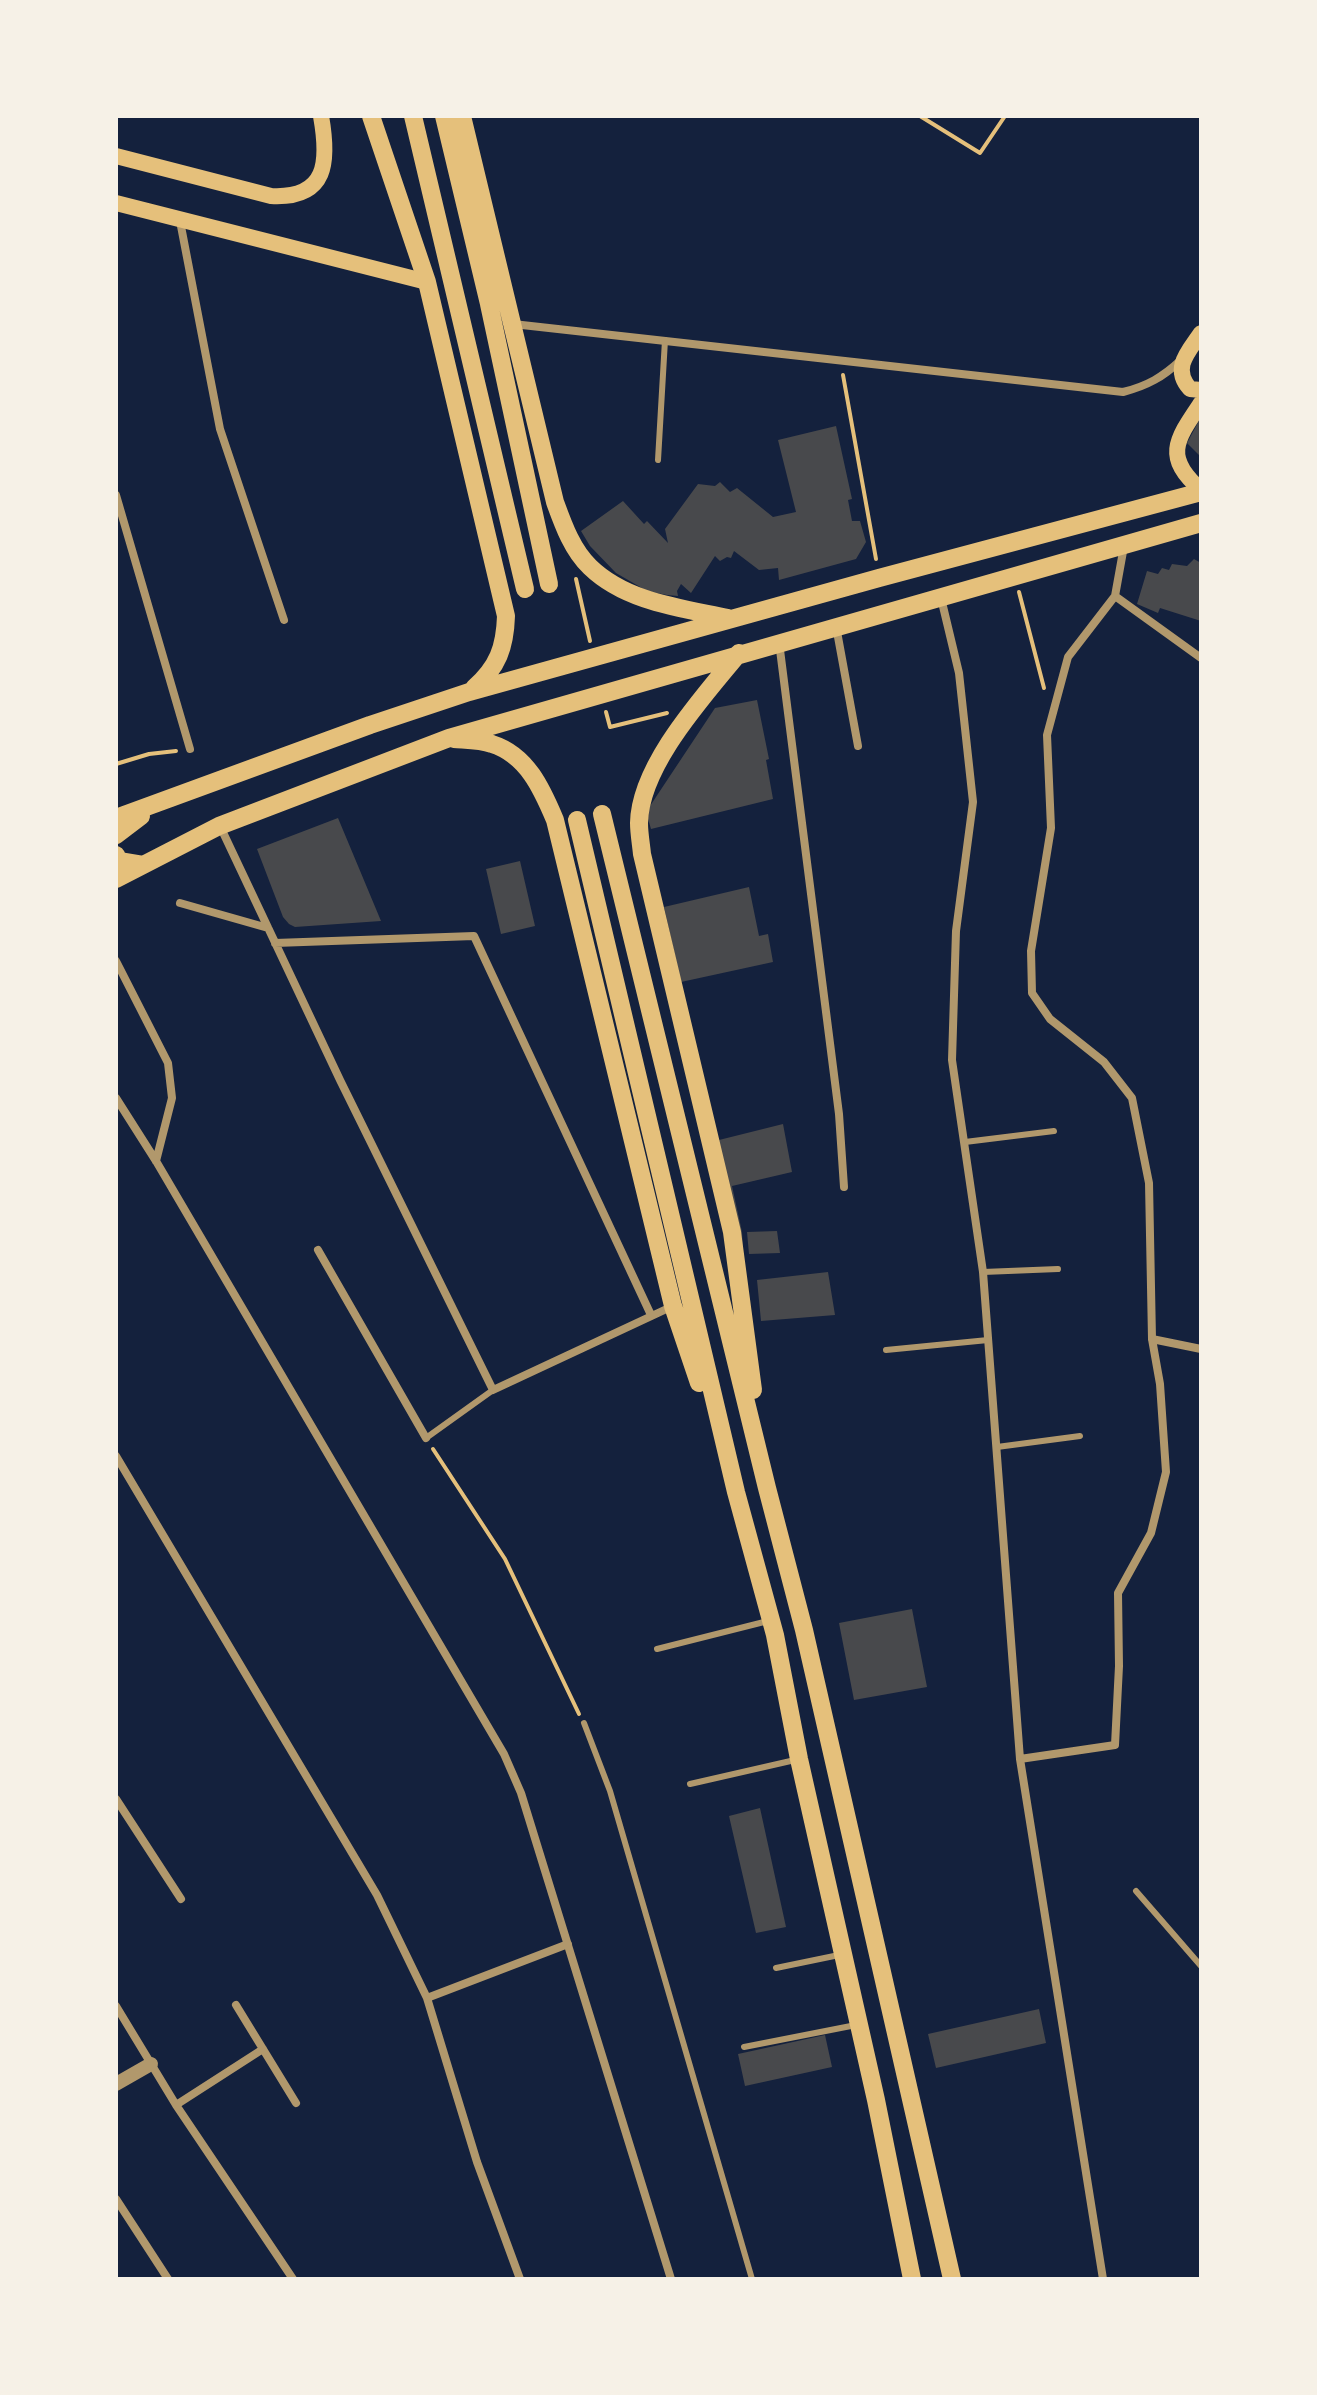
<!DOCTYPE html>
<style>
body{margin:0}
#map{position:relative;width:1317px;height:2395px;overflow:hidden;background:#14213d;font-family:"Golos Text",sans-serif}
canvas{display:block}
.frame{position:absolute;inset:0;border:118px solid #f6f1e7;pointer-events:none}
</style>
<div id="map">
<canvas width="1317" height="2395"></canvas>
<div class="frame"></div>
</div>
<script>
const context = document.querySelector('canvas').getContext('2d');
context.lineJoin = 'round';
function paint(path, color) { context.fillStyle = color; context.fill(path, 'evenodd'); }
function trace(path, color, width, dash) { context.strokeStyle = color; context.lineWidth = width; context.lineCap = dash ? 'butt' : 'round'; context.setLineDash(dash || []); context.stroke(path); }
paint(new Path2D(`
 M1201,417V457L1187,443Z
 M836,426L852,499L848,500L852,521H860L866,542L856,559L779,580L778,568L759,570L734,551L731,558L727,557L720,561L715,556L691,593L681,584L677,591L678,596L667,595L647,591L616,573L590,546L581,531L623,501L644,524L647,521L668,543L665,529L698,484L715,486L720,482L730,492L737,488L773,517L796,512L778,440Z
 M1194,559L1201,563V621L1160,608L1158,613L1137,604L1147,571L1158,574L1162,568L1169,570L1172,564L1187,566Z
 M757,700L769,759L766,760L773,799L651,829L646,812L715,708Z
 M338,818L381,921L295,927L289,924L283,917L257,849Z
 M520,861L535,926L501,934L486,869Z
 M749,887L759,936L768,934L773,962L681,982L664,907Z
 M783,1124L792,1172L732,1186L742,1232L743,1250L711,1142Z
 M777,1231L780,1253L749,1254L747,1232Z
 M828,1272L835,1315L761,1321L757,1280Z
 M912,1609L927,1687L854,1700L839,1623Z
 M760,1808L786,1927L756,1933L729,1816Z
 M1039,2009L1046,2043L936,2068L928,2034Z
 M825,2035L832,2067L745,2086L738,2054Z`), '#48494c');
trace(new Path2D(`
 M920,116L980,153L1005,116
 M843,375L876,559
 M576,579L590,641
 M1019,592L1044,688
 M606,712L610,727L667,713
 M116,764L149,754L176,751
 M433,1449L505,1559L579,1714`), '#e5c07b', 4);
trace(new Path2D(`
 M658,460L665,340
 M965,1142L1054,1131
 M983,1272L1058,1269
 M886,1350L988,1340
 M426,1438L493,1390
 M997,1447L1080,1436
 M657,1649L768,1621
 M584,1723L610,1791L752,2279
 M690,1784L795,1760
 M1136,1891L1201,1966
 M776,1968L839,1955
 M744,2047L856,2025`), '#b1986c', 6);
trace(new Path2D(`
 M180,221L220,429L284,620
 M513,324L1123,392C1147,386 1163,377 1181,360
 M116,495L190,749
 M1115,596L1201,658
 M941,598L959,673L973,802L956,931L952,1060L983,1272L1020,1759L1103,2279
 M836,626L858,746
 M779,642L839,1114L844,1187
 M220,826L340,1080L493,1390L673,1306
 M180,903L268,928
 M275,943L474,936L651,1315
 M116,961L168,1063L172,1098L156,1161
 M116,1098L156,1161L504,1754L521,1793L671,2279
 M318,1250L426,1438
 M1152,1339L1201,1349
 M116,1456L377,1895L427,1998L477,2162L520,2279
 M1020,1759L1115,1745L1119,1666L1118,1593L1151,1533L1166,1472L1160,1384L1152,1339L1149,1183L1132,1098L1104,1062L1050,1019L1032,993L1031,951L1051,828L1047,735L1068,657L1115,596L1124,546
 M116,1799L181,1899
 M427,1998L568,1944
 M236,2005L296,2103
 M116,2006L176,2105L293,2279
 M176,2105L263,2049
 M116,2199L168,2279`), '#b1986c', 8);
trace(new Path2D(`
 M116,2084L151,2064`), '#b1986c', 14);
trace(new Path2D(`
 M116,156L271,196C328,199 329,161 321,116
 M116,203L427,282
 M1201,333C1189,351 1171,368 1190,389L1201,390
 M1201,403C1176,440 1163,457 1201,490`), '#e5c07b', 16);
trace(new Path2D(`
 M371,116L427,282L506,616C505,647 498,667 474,688
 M413,116L525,589
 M444,116L489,304L549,584
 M462,116L555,502C563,524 572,550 590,567C626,602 681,608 728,618
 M739,653C704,696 640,765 639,823C639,833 641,844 642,854L732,1232L753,1390
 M454,739C466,740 481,740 492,744C527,755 542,789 555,820L673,1306L699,1383
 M602,814L767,1488L804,1630L952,2279
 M116,818L370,725L469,692L879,578L1201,492
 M577,820L736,1492L775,1635L799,1759L876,2100L912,2279
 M116,835L141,816
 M116,855L119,861L143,865
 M116,879L219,826L449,738L1201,523`), '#e5c07b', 18);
</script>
